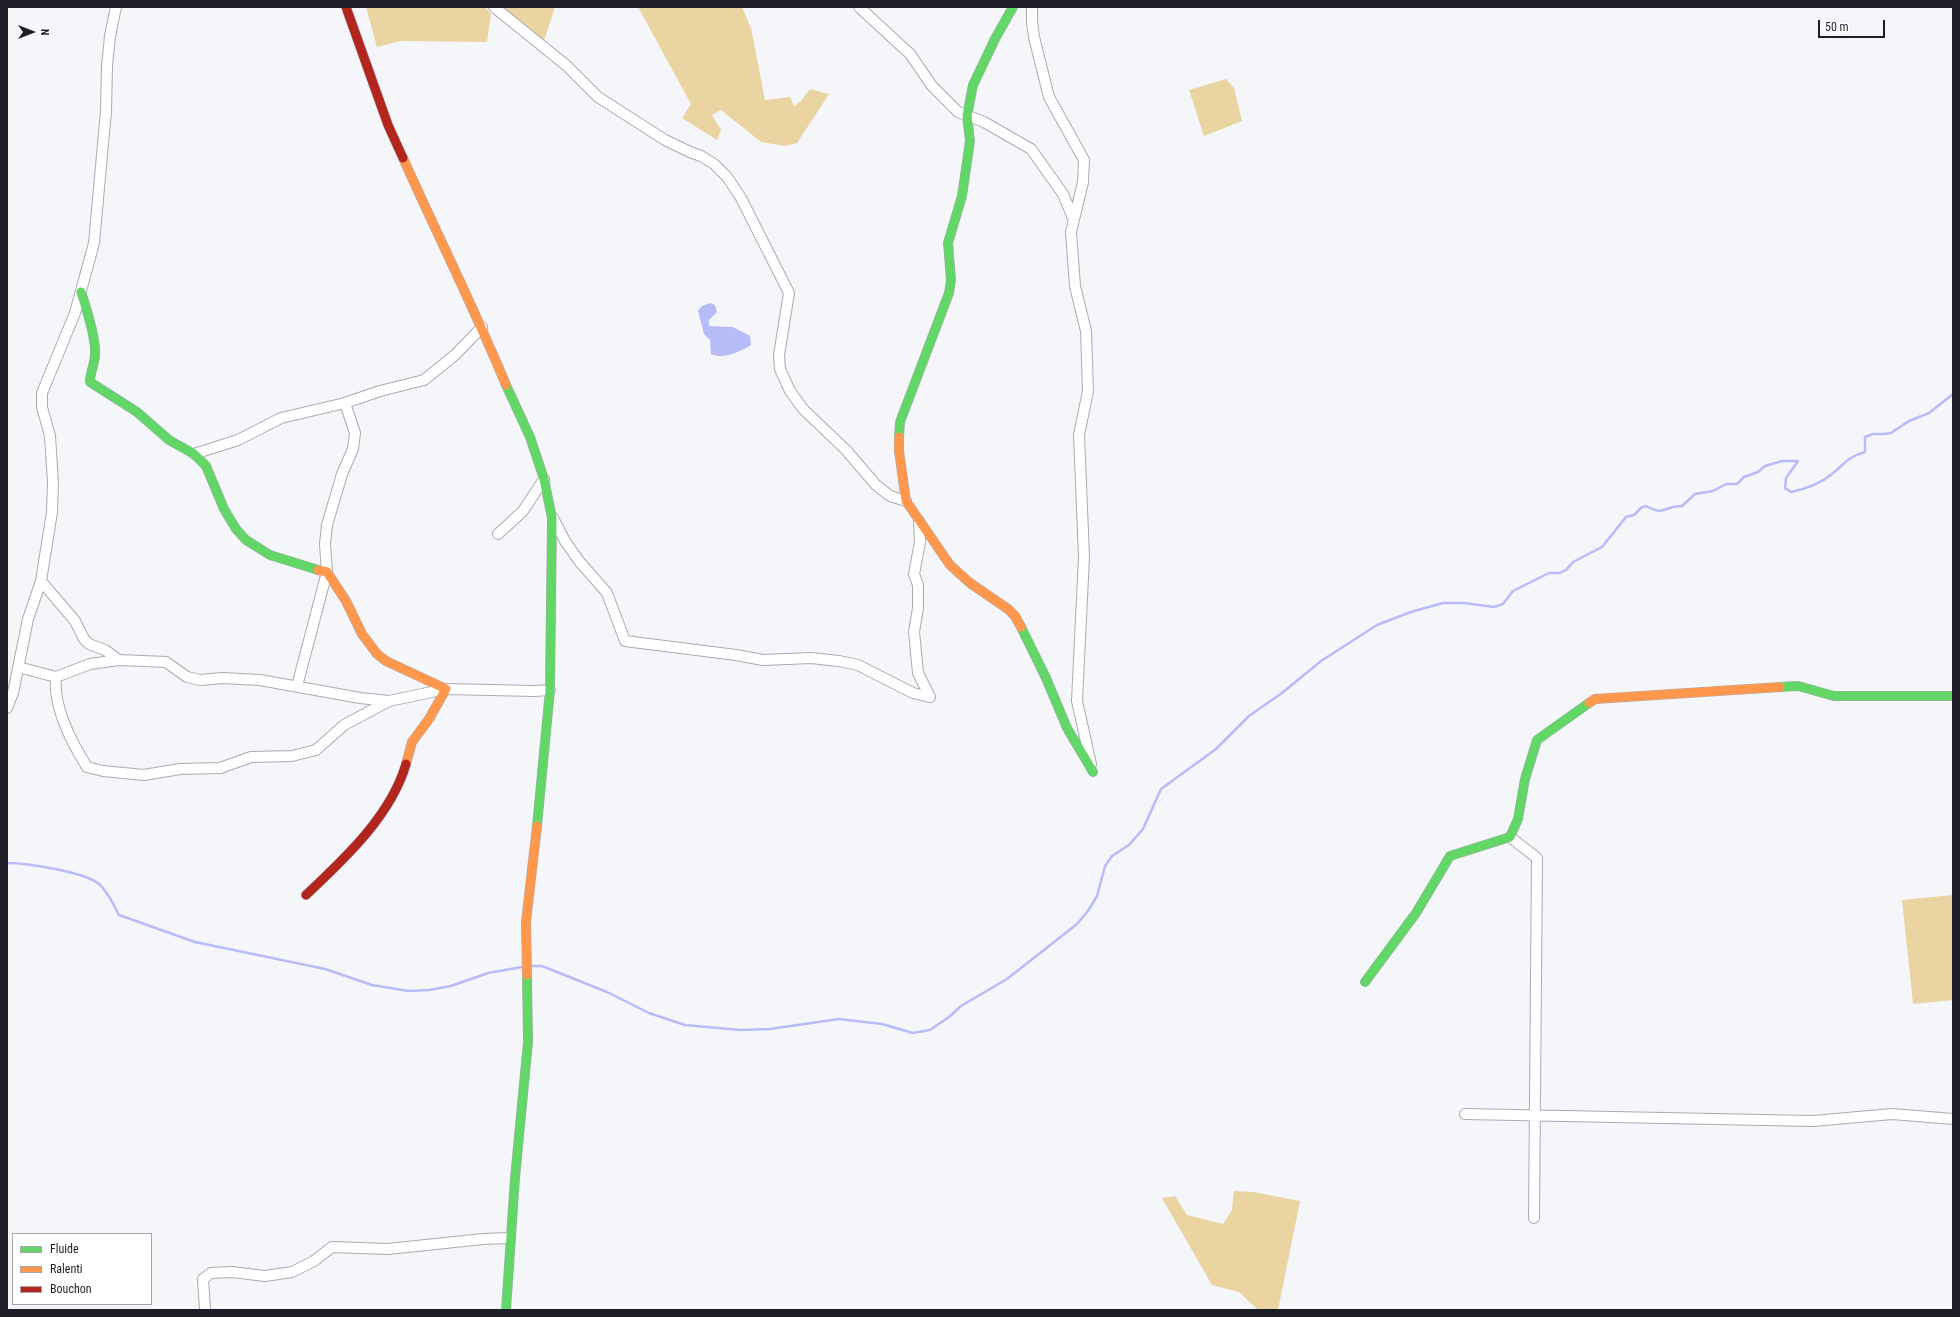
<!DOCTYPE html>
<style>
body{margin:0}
#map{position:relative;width:1960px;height:1317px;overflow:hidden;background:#f5f6fa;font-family:"Roboto Condensed",sans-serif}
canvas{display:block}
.frame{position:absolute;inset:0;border:8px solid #1d1e28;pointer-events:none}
.legend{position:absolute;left:12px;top:1233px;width:140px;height:72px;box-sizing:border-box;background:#fff;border:1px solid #a5a5a9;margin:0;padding:5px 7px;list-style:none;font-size:12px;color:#1d1e28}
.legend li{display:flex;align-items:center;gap:8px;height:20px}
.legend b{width:20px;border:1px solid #a5a5a9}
.north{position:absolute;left:12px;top:12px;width:40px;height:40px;-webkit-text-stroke:3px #fff;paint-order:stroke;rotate:90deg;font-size:11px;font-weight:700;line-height:16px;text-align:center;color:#1d1e28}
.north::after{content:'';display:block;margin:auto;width:14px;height:18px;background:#1d1e28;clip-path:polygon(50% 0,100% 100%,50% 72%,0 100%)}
.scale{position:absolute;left:1818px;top:20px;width:67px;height:18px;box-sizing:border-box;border:2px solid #1d1e28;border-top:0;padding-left:5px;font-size:12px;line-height:14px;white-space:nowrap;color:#1d1e28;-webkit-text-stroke:3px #fff;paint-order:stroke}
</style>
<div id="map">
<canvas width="1960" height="1317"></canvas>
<div class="frame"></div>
<ul class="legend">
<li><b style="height:5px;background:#63d668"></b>Fluide</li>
<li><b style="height:5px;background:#ff974d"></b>Ralenti</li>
<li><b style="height:5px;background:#b3261e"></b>Bouchon</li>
</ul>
<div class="north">N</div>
<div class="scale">50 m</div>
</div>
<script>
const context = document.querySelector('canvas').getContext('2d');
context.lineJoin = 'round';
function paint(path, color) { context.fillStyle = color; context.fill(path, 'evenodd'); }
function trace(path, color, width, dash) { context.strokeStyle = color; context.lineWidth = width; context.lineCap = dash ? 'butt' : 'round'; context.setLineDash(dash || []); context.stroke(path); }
paint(new Path2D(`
 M366,7H485L491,14L487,42L401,41L377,47Z
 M497,7H555L541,50Z
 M638,7H742L751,28L765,100L790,97L794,106L800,102L810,89L829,94L797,143L785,146L761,142L721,110L712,115L721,130L717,140L682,118L691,104Z
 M1226,79L1234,88L1242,121L1204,136L1189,90Z
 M1953,895V1000L1913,1004L1902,900Z
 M1234,1191L1253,1192L1300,1201L1278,1310H1258L1239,1292L1212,1285L1162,1198L1175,1196L1187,1215L1223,1224L1232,1210Z`), '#ead4a1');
paint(new Path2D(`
 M710,303L715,305L717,312L709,320V326L733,327L750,336L751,345C739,352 724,360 711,354L710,340L704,334L698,311L702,306Z`), '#b7bcf9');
trace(new Path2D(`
 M7,863C27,863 85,872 99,884C108,892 114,905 119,915L195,942L325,969L372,985L408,991L429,990L451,986L488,973L522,967
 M531,966H542L607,992L649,1013L685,1025L740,1030L770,1029L839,1019L882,1024L913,1033L930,1030L949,1017L961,1006L1007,979L1077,924L1088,911L1097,896L1105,866L1112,856L1129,845L1143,829L1161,789L1216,749L1249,716L1282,693L1321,661L1377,625L1411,612L1443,603H1464L1494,607L1503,604L1513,591L1549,573H1560L1566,570L1573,562L1602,547L1626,517L1634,515L1642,507L1646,506C1666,517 1664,505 1682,506L1695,494L1713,491L1726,484H1737L1744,477L1758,472L1765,466L1782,461H1798L1786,478L1785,488L1791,492C1805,489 1820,484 1832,474C1845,464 1847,457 1865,452V437L1873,434H1884L1891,433L1909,421L1929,413L1953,394`), '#b7bcf9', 2.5);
const street = new Path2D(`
 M494,7L567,66L598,97L665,140L690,152L701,156L714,164L727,177L741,198L789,293L779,355L780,369L790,391L803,409L846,450L876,485L890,496L906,501
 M859,7L910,54L932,86L958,112L984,122L1031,149L1063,194L1073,218
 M1032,7V22L1034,37L1049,97L1084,160L1083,182L1071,232L1075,286L1086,331L1088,391L1079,435L1084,557L1077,701L1091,764
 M194,454L238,440L281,418L345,403L380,391L424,380L455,355L482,327
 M553,518L565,541L579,561L607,593L625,641L736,655L763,660L811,658L839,661L858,665L913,693L930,697
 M919,521L920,542L914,574L918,585V608L914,632L918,673L930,697
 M498,534L523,511L544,479
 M41,581L75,621L84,639L89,644L105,650L119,660L166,662L187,677L201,680L222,678L260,680L360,698L389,701
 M18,667L56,677C53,706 72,743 87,767L103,771L144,775L180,769L220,768L251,757L292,756L316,750L344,725L389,701L446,689L534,691L550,690
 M56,677L90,664L119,660
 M297,686L327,572L325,544L327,525L342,474L353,449L355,433L345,403
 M7,708L13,693L28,619L41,581L52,512L53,483L50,436L42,407V393L75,313L94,243L106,111L107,66L110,36L116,7
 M1510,837L1537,858L1534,1218
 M1465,1114L1813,1121L1892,1114L1953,1119
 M205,1310L203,1279L211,1273L232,1272L265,1276L292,1272L314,1261L332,1247L388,1249L483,1239L510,1238`);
const fast = new Path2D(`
 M81,292C86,307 96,339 95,354C95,364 90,372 90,382L137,412L169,440L194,454L206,466L224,509L236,529L246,540L270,555L318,570
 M506,385L530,437L544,479L552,518L550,690L537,826
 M899,437L900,422L949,293L951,280L948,243L962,196L970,141L967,116L973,85L996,37L1013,7
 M1021,627L1046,678L1067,728L1093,772
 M1780,687L1798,686L1834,696H1953
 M1365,982L1416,913L1450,856L1510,837L1518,819L1525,779L1537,740L1589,703
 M506,1310L515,1178L528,1042L527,975`);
const slow = new Path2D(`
 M403,158C437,234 474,308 506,385
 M899,437V451L906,501L950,565L970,583L1008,609L1015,616L1021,627
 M318,570L327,572L346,601L362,634L377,654L386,661L446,689L429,719L412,742L406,764
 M1589,703L1595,699L1780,687
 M527,975L526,922L537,826`);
const jam = new Path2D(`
 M346,7L388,125L403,158
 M306,895C344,859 391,816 406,764`);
trace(street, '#abacb2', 12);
trace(fast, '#abacb2', 10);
trace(slow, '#abacb2', 10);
trace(jam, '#abacb2', 10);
trace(street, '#fefefe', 10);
trace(fast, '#63d668', 9);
trace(slow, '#ff974d', 9);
trace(jam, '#b3261e', 9);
</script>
